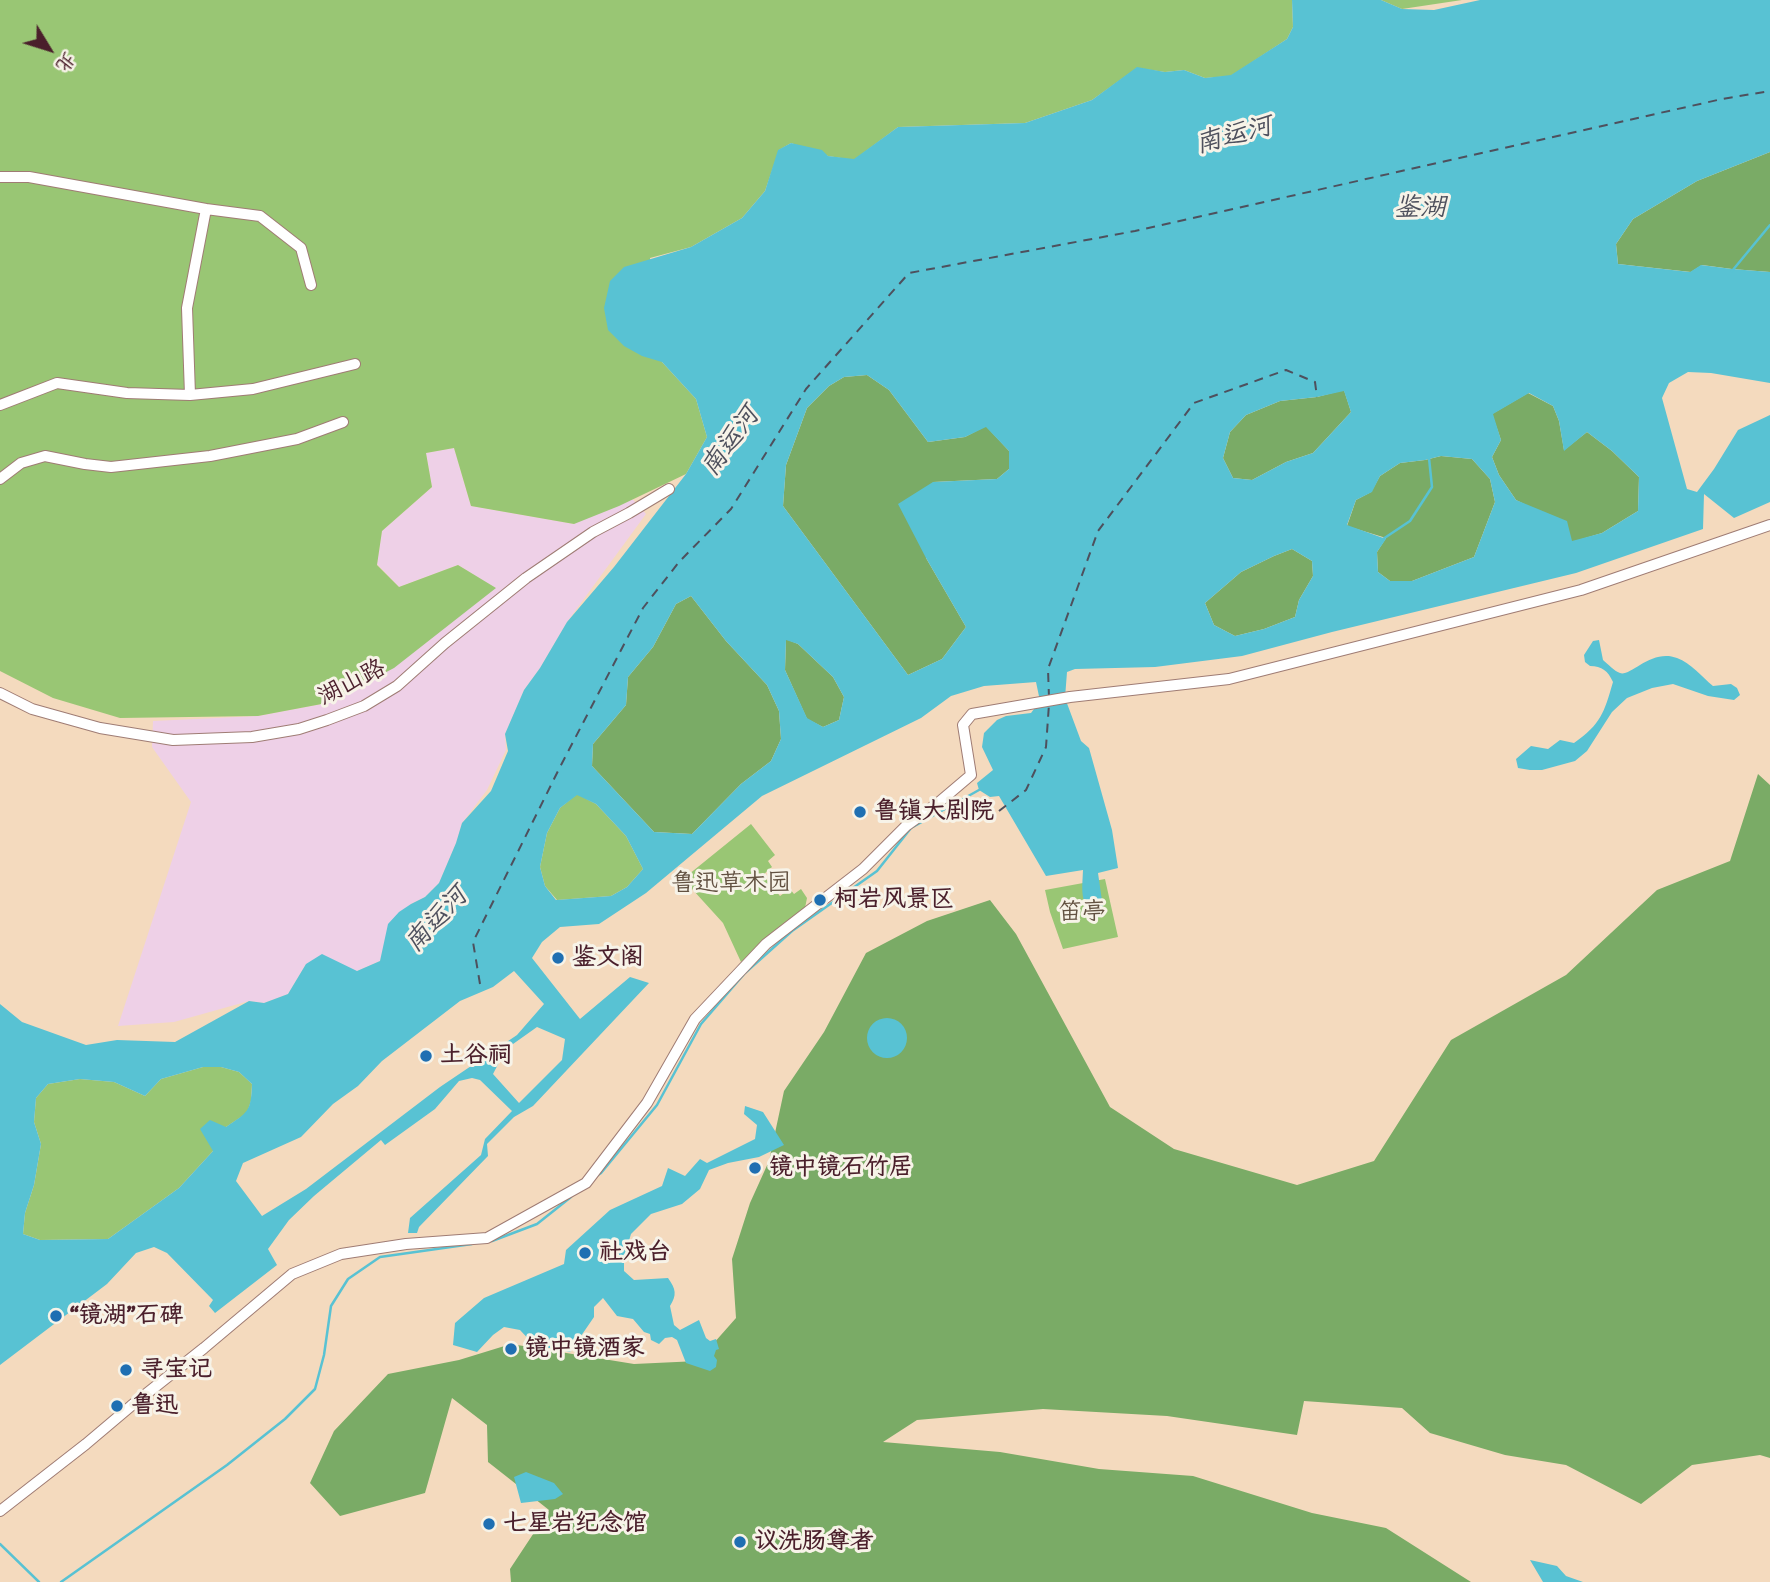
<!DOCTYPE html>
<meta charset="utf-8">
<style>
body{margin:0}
#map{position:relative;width:1770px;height:1582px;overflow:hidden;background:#f4dabe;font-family:Itim,"LXGW WenKai TC",sans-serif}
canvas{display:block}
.north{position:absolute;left:14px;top:14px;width:70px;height:70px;-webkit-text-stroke:5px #f7f3e8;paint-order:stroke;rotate:128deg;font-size:19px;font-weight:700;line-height:28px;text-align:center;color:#4a1f2b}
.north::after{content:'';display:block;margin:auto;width:24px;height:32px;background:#4a1f2b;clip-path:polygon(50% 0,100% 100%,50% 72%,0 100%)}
</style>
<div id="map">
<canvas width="1770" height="1582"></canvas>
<div class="north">北</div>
</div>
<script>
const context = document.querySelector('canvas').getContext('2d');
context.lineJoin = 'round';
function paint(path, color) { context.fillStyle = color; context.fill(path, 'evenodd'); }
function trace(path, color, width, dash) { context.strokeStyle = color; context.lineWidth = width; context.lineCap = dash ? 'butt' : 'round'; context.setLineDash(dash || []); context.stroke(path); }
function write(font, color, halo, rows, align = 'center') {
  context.font = font + ' Itim,"LXGW WenKai TC",sans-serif'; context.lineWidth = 6; context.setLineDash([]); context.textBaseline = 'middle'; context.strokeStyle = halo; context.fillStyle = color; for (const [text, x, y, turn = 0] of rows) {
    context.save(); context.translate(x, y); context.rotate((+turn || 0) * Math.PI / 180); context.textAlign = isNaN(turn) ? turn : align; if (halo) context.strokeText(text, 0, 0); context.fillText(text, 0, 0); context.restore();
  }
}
paint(new Path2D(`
 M454,448L471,506L574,524L627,493L646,514L567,622L540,668L524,690L505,734L506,750L487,790L462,823L456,843L439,883L425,897L411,904L389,924L380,961L357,971L306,964L288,994L264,1003L249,1001L174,1022L118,1026L191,802L152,747L153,721L258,716L327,703L495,588L458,565L399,587L377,564L382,531L432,487L426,453Z`), '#eed0e7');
paint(new Path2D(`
 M0,0H1292L1293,27L1287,39L1231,76L1205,78L1184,70L1165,72L1137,68L1092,100L1025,123L898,127L854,160L828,156L791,143L779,150L765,191L742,218L691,247L650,258L662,362L696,399L707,437L686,474L619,506L574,524L471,506L454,448L426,453L432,487L382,531L377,565L399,587L458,565L496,588L394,668L327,703L258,716L120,718L53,698L0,671Z
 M1381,0H1462L1402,9Z
 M577,794L596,804L626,836L643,869L627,887L611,896L557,900L545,886L540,867L547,833L560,808Z
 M751,824L775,855L768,861L772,867L763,875L780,896L790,889L794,894L801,889L807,898L805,908L761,942L741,962L723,923L683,879Z
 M1105,879L1118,937L1063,949L1050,912L1045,890Z
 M203,1067H221L239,1072L252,1084L251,1101L247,1113L226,1127L213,1151L179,1188L108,1239L40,1240L23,1234L25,1213L34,1185L41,1144L34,1122L36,1098L48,1084L80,1079L114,1082L145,1096L161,1079Z`), '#99c674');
paint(new Path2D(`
 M1770,152V272L1732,269L1702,265L1691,272L1618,264L1616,244L1633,219L1697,181Z
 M867,375L889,390L928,442L965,437L986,426L1009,451V469L997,479L933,482L926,558L966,627L942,659L908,675L783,506L786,465L807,408L829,386L844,377Z
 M1344,390L1351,412L1313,453L1286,462L1252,480L1233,478L1223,458L1230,432L1246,415L1280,401L1317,397Z
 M1528,393L1553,406L1559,421L1564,450L1587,432L1612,451L1639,477L1638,511L1602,533L1572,542L1530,507L1516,500L1499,475L1492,457L1501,440L1492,414Z
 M1441,456L1472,459L1490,479L1495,502L1474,557L1412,581H1390L1378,572L1377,552L1386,538L1347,526L1356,500L1371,492L1380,476L1400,463L1425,460Z
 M1292,549L1312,561L1313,576L1299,600L1295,617L1264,629L1235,636L1214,625L1205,603L1241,572L1274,556Z
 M691,596L726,641L767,685L779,711L781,739L771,761L741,784L692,834L654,832L592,766L593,744L626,705L628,677L653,647L676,604Z
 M786,639L798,644L833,677L844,697L839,720L823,727L807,719L785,670Z
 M1758,774L1770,785V1458L1760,1455L1692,1465L1641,1504L1566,1465L1505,1455L1430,1433L1402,1408L1304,1401L1297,1435L1167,1416L1043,1409L917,1420L883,1442L1000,1452L1099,1469L1193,1476L1312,1513L1386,1528L1471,1582H511L510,1569L549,1510L488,1462L487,1425L452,1398L425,1493L340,1516L310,1483L334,1431L388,1374L459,1360L511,1344L634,1364L698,1361L736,1318L732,1259L750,1203L769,1161L784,1091L824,1032L866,953L927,921L990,900L1016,934L1110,1107L1174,1149L1297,1185L1374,1161L1451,1040L1566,975L1657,890L1730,861Z`), '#7aab66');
paint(new Path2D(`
 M1292,0H1381L1402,9L1434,10L1480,0H1770V152L1697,181L1633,219L1616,244L1618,264L1690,272L1701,265L1732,269L1770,272V383L1711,373L1688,372L1669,383L1662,398L1687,489L1697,492L1714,469L1738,430L1770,415V502L1734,518L1704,494L1703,529L1576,573L1332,632L1242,656L1155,667L1075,669L1067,672L1065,698L1081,741L1089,748L1112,830L1118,868L1098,873L1104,915L1094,919C1080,899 1082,893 1083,870L1046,876L999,796L990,797L979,790L977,783L993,770L982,747L984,733L997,720L1006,716L1031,713L1040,701L1036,682L984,686L951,696L921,718L762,796L646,893L599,924L560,927L542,942L532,958L580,1019L630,977L649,983L533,1106L514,1117L487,1144L488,1156L419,1227L417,1233H408L410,1218L481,1155L485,1139L512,1111L480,1080L472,1078L459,1081L435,1109L385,1145L381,1140L314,1196L289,1220L268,1249L277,1265L215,1313L209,1306L213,1300L167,1253L154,1247L136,1253L107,1284L0,1365V1004L22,1022L86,1045L117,1040L175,1042L249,1001L264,1003L288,994L306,964L322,954L357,971L380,961L388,924L399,912L411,904L425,897L439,883L456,843L462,823L491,791L508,751L505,734L524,690L540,668L567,622L614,567L686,474L707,437L696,399L662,362L642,356L624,346L608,330L604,308L610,281L624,267L691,247L742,218L765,191L778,150L791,143L822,150L828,156L854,159L898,127L1025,123L1092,100L1137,67L1165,72L1184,70L1205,78L1231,75L1287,39L1293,27ZM867,375L889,390L928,442L965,437L986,427L1009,451V469L997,479L933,482L898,504L926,558L966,627L942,659L908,675L783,506L786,465L807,408L829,386L844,377ZM1344,391L1351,412L1313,453L1286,462L1252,480L1233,478L1223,458L1230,432L1246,415L1280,401L1317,397ZM1529,393L1553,406L1559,421L1564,451L1587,432L1612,451L1639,477L1638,511L1602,533L1572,541L1567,521L1516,500L1499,475L1492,457L1501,440L1493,414ZM1441,456L1472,459L1490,479L1495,502L1474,557L1412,581H1390L1378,572L1377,552L1386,539L1347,525L1356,500L1372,492L1380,476L1400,463L1425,460ZM1292,549L1312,561L1313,576L1299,600L1295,617L1264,629L1235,636L1214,625L1205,603L1241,572L1274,556ZM691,596L726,641L767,685L779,711L781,739L771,761L741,784L692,834L654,832L592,766L593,744L626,705L628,677L653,647L676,604ZM786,640L798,644L833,677L844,697L839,720L823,727L807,718L785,670ZM577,795L596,804L626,836L643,869L627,887L611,896L556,900L545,886L540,867L547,833L560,808ZM514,971L544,1004L517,1035L440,1087L306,1189L262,1216L236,1181L243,1163L301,1137L333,1104L358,1086L382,1061L460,1001L493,987ZM537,1027L565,1039L562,1060L519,1103L493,1074L506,1049ZM203,1067H221L239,1072L252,1084C251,1112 248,1112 226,1127L210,1120L200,1129L213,1151L179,1188L108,1239L40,1240L23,1234L25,1213L34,1185L41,1144L34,1122L36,1098L48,1084L80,1079L114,1082L145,1096L161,1079Z
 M1599,640L1603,660C1608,664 1614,671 1620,673C1630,677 1652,648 1677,658C1691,663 1702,677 1713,686L1731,684L1737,688L1740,695L1734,700L1708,696L1673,684L1652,688L1627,698L1612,712L1587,751L1575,761L1542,770H1530L1518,768L1516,759L1531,746L1548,749L1560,740L1574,743C1601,724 1604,713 1613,682C1608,671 1602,666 1590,666L1585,662L1584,655L1593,641Z
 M867 1038a20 20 0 1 1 40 0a20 20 0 1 1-40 0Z
 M745,1106L763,1112L784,1145L759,1157L728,1163L709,1170L700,1189L682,1204L651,1214L631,1234L624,1257V1271L634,1280L668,1278C676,1289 677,1295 670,1306L674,1325L680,1330L699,1320L706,1338L710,1341L716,1339L719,1349L716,1350L714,1356L717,1360L716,1367L710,1371L686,1363L677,1340L672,1337L665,1338L659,1344L651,1340L650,1334L644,1332L633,1319L617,1316L603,1298L594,1307V1317L570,1352L534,1345L520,1330L504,1327L493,1335L477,1352L453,1345L455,1323L484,1298L564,1264L566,1250L610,1210L662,1186L668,1168L685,1176L700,1159L707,1163L755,1139L757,1125L744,1114Z
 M526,1472L554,1483L563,1494L555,1499L521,1503L514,1477Z
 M1530,1560L1557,1566L1566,1576L1583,1582H1543Z`), '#58c2d3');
trace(new Path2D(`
 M1732,271L1770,225
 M1383,539L1410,521L1432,487L1429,458
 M595,1177L601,1173L657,1105L701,1024L745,973L792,931L877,871L911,828L979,790
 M492,1241L537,1224L571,1197
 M0,1544L39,1582
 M61,1582L227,1465L285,1419L315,1389L324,1355L331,1306L348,1279L380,1257L472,1244`), '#58c2d3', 2.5);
trace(new Path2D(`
 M1049,698L1048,669L1098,531L1194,403L1286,370L1315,382L1317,397
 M999,811L1026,790L1046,747L1049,704
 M480,984L473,942L560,767L643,608L679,562L731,509L806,389L909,273L1135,231L1722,99L1770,91`), '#4e505d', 2, [9, 7]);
const minor = new Path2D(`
 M0,177H29L206,209L260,216L301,248L311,285
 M190,395L187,308L206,209
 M0,405L57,383L127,393L190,395L253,389L355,364
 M0,479L21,463L45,456L85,464L111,467L210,456L297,439L343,422
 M0,693L32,709L100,728L173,740L252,737L299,729L327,720L364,706L397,686L445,643L526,578L593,532L629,513L669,489
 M0,1511L86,1444L131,1406L204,1348L292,1274L341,1254L406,1244L487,1238L586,1183L647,1103L695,1019L766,944L863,869L906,826L938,803L971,775L963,725L972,714L1070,697L1229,679L1581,590L1770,525`);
trace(minor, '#9f7c74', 12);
trace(minor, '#fff', 10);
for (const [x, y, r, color] of [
 [860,812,7,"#1f6fb2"],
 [820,900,7,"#1f6fb2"],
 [558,958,7,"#1f6fb2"],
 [426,1056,7,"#1f6fb2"],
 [755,1168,7,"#1f6fb2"],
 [585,1253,7,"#1f6fb2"],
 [56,1316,7,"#1f6fb2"],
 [511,1349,7,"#1f6fb2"],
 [126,1370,7,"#1f6fb2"],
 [117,1406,7,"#1f6fb2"],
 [489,1524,7,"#1f6fb2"],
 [740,1542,7,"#1f6fb2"]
]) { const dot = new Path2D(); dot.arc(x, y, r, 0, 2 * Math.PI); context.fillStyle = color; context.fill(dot); trace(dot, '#f7f3e8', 2.5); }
write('24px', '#4a1f2b', '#f7f3e8', [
 ["湖山路",352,683,-27]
]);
write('bold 24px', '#4a1f2b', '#f7f3e8', [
 ["鲁镇大剧院",874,812],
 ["柯岩风景区",834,900],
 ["鉴文阁",572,958],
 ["土谷祠",440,1056],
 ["镜中镜石竹居",769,1168],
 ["社戏台",599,1253],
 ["“镜湖”石碑",70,1316],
 ["镜中镜酒家",525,1349],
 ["寻宝记",140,1370],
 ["鲁迅",131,1406],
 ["七星岩纪念馆",503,1524],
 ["议洗肠尊者",754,1542]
], 'left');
write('24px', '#625141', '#f7f3e8', [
 ["鲁迅草木园",731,884],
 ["笛亭",1082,913]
]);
write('italic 26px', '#4e505d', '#f7f3e8', [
 ["南运河",1234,136,-15],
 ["鉴湖",1420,208],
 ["南运河",731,442,-54],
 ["南运河",437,920,-47]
]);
</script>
